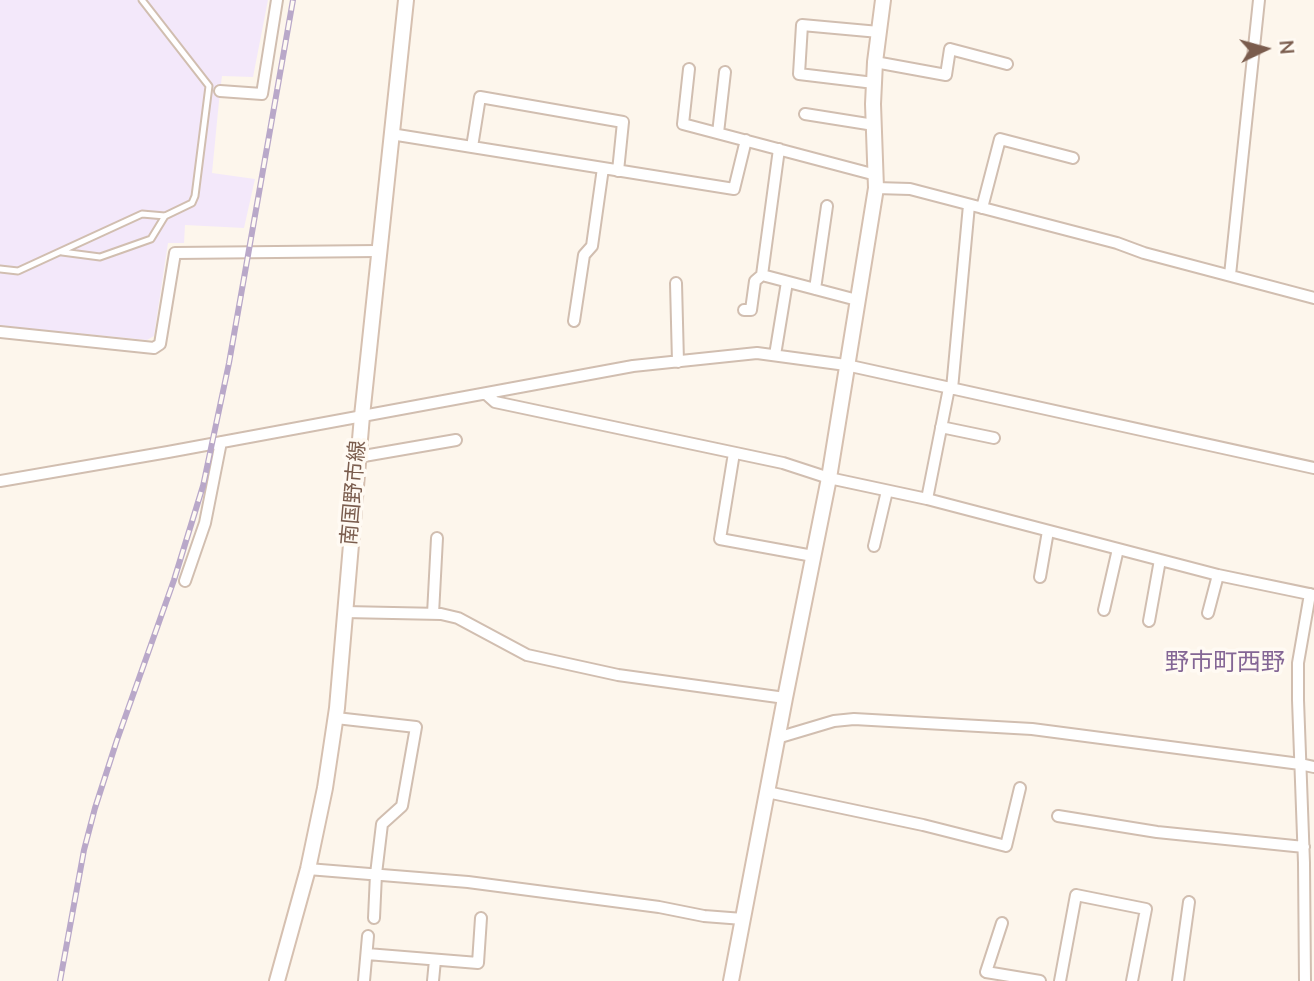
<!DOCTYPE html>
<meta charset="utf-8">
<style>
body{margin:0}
#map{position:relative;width:1314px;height:981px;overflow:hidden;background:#fdf6ec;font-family:"Nunito Sans",sans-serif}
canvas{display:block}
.north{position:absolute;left:1230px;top:14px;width:70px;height:70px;-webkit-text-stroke:5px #fffaf3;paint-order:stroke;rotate:85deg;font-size:19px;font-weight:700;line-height:28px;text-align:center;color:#7a5c4d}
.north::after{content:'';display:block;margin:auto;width:24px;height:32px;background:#7a5c4d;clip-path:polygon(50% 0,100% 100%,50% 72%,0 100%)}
</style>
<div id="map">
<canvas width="1314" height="981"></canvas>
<div class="north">N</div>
</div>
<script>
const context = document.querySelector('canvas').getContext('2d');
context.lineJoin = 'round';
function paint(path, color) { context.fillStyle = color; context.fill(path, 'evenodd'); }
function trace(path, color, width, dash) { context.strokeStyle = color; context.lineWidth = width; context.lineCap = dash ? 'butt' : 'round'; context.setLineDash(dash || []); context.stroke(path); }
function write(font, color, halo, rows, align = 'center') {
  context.font = font + ' "Nunito Sans","Noto Sans JP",sans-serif'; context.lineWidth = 7; context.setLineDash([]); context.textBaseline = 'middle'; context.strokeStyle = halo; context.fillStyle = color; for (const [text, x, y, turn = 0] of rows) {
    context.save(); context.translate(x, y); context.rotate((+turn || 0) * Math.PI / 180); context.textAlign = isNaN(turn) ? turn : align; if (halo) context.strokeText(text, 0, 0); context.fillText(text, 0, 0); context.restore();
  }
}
paint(new Path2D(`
 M0,0H268L253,77L222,76L220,91L212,173L255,179L244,228L185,225L184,243H168L154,336L147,340L0,326Z`), '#f3e8fa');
const lane = new Path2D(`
 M62,252L100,257L151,239L165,216
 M0,269L18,271L142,214L165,216L192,203L195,196L209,86L142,0`);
const street = new Path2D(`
 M875,62L946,75L950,49L1007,64
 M689,69L683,124L876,175
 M874,83L799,74L802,25L879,32
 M220,91L262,94L277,0
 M805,114L874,125
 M718,133L725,72
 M391,134L734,189L746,140
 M472,147L480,97L623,122L618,171
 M779,149L762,275L857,300
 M876,188L910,189L1117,243L1144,253L1314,298
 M982,208L1000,139L1073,158
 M1230,275L1259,0
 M676,283L678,362
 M815,289L827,206
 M744,310H751L755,281L762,275
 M574,321L584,255L592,246L603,168
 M0,332L154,348L160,344L175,253L378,251
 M775,355L787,282
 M952,389L969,205
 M486,394L495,402L783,463L829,478L927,499L1218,575L1314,595
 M941,427L994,438
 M734,453L720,539L813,556
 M358,457L456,440
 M0,481L168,452L633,366L757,353L846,365L1314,468
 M927,499L949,388
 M874,546L887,491
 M1040,577L1048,531
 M185,581L205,523L221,442
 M1104,610L1118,549
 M345,612L441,614L458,618L527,655L618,675L785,698
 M1208,613L1218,575
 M433,614L437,538
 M1149,621L1160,560
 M336,718L416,727L402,806L382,824L376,874L374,918
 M777,738L834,721L854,719L1032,729L1300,764L1314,767
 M767,792L923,825L1006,846L1020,788
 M1058,816L1157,832L1304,847
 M308,869L468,882L659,907L704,916L743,919
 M1002,923L986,972L1040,981
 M367,954L478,963L481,918
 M364,981L368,936
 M433,981L435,960
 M1060,981L1076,895L1146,909L1132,981
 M1178,981L1189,902
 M1305,981L1304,863L1298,700V663L1310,594`);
const secondary = new Path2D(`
 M277,981L308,869L325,788L337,708L362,416L406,0
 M731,981L785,698L829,478L876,188L873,104L875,62L883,0`);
trace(lane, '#d1beb0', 9);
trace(street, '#d1beb0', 14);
trace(secondary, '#d6c0b0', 18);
trace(lane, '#fff', 5);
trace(street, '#fff', 10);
trace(secondary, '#fff', 14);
const rail = new Path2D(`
 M60,981L84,850L95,808L117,740L174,580L203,486L229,363L293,0`);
trace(rail, '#b9a8c9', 6);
trace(rail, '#fffaf3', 3.5, [10]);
write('21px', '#7a5c4d', '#fffaf3', [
 ["南国野市線",355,493,-85]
]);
write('24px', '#846695', '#fffaf3', [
 ["野市町西野",1225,664]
]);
</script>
